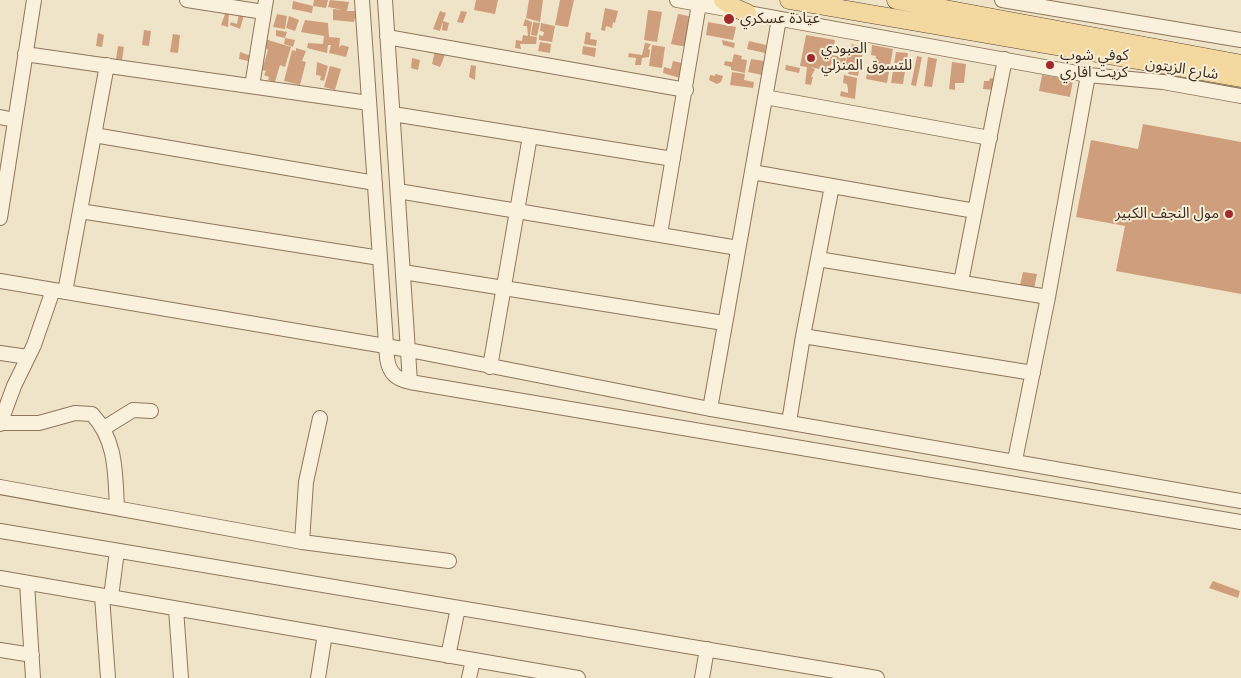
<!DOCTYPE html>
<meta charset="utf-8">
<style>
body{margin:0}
canvas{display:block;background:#f0e4c8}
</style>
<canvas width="1241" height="678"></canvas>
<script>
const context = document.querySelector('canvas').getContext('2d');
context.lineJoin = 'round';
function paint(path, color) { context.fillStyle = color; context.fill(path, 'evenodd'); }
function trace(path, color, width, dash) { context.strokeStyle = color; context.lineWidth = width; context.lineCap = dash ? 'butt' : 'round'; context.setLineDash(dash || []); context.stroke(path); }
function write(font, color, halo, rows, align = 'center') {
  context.font = font + ' Lora,"Noto Sans Arabic",serif'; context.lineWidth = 4; context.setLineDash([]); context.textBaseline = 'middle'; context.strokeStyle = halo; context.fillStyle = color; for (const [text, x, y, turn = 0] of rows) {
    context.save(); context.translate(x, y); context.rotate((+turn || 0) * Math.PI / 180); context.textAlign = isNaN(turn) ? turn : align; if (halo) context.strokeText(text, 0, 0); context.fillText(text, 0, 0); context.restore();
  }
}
paint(new Path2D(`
 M314,0H328L326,8L313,6Z
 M330,0L349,2L347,11H357L354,22L333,20V9L343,10L328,7Z
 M476,0H498L495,14L474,10Z
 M529,0H543L540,22L526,18Z
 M560,0H574L568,27L555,25Z
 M293,1L313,6L312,13L292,9Z
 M605,8L618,11L615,23L613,22L612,28L606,26L605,31L601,30Z
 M648,10L662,12L657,42L644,40Z
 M440,11L446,13L443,21L449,23L447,31L442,30L443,21L440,31L433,29Z
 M461,11L467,12L463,23L457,22Z
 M225,14H229L228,27L221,25Z
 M239,14L244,15L240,29L230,25L231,22L237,24Z
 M277,14L287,16L285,29L273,27Z
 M678,14L694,17L687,47L671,44Z
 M289,16L299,20L295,31L286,28Z
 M525,19L532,22L530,36L537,37L536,44H520L521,49L515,48L516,40L522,41L523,35L528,36L527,26H523Z
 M305,20L328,23L329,37L340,38L339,47L342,45L349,47L346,57L329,53L331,45H328L327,53L307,48L308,43L323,44L324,36L301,32Z
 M533,22L540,23L537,36L531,35Z
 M708,22L736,27L733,40L706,35Z
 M541,23L555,26L552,42L539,40V35L543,36L544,32L540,31Z
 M144,30L151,31L149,46L142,45Z
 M276,30L287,32L285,38L276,36Z
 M586,32L591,33L590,39L597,40L596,46L584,44Z
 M98,33L104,35L102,47L96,46Z
 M173,34L180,35L178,53L170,52Z
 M806,35L835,40L832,55L846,58L844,66L831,64L829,71L810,67L815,69L811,77H813L811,85L805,84L807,67L800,66Z
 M285,38L295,40L293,47L284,44Z
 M265,39L291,47L285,67L280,65L275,82L268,80L269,77L264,75L266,71L262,70L268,50L263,46Z
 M722,40L735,43L734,48L723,45Z
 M749,41L766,45L765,53L747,49Z
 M540,42L551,44L550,53L538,51Z
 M645,43L651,44L648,49L650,50L649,57L642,58L641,65H635L636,58L628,57L629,53L642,55Z
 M852,44L864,47L858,76L848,74L849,71L844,70L848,53L854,55V52L850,51Z
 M652,45L665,47L662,68L649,66Z
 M872,45L893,49L887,83L866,79L868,67L874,69L876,56L871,55Z
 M118,46L124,47L122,60L116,59Z
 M583,46L596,48L595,57L582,54Z
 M296,48L306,51L302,61L306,62L300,85L284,81L292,50L296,51Z
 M435,51L445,55L440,67L432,64Z
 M240,52L254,57L253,62L239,59Z
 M896,52L908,53L903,84L891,83Z
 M734,54L742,56L741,59L747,60L745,73L731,70V67L724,65L725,61L732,62Z
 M917,56L922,57L916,86L911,85Z
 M928,57L937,59L932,87L924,86Z
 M412,58L420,60L418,70L411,68Z
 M751,59L764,61L762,75L748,72Z
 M673,61L686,64L683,79L663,73L664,67L671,69Z
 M317,62L328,66L324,81L320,80L321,76L316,75Z
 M952,62L966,64L964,83H955V90L949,89Z
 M471,65L476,66L475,80L469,77Z
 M786,65L800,68L799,73L785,70Z
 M330,66L341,69L335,90L324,87Z
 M732,72L745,74L744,80L754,82L753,88L730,85Z
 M715,74L723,76L721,82L717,84L709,80L710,75L715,76Z
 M844,75L857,78L855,99L840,96L841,91L848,93V89L847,84L843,83Z
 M1042,75L1073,80L1070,97L1039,91Z
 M990,78L996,79L995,90L983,89L984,81H989Z
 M1143,124L1241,142V294L1116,271L1125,226L1076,217L1091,140L1138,149Z
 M1023,272L1037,274L1034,289L1020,285Z
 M1213,581L1240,591L1238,598L1209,588Z`), '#cf9f7d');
const minor = new Path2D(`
 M187,0L264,12
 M362,0L387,358C389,373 396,379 410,382L1241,522
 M385,0L410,382
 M677,0L1088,75L1163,82L1241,96
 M1002,0L1241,40
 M387,37L686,90
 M25,54L369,103
 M252,86L266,0
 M765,97L990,138
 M393,114L673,159
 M0,117L15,120
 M94,135L375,183
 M752,172L975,211
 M398,191L738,248
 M80,211L380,258
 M0,218L34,0
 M660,234L699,4
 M818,259L1048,297
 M403,272L724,323
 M0,281L409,350L710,409L1241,501
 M961,282L1005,59
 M65,292L107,65
 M803,336L1033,373
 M0,353L28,357
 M490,367L530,136
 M710,409L779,19
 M789,422L803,336L832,186
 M1,423H39L75,413L92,414C117,441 115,474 117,508
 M0,424L14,386L34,345L53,290
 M104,428L133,410L151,411
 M1015,460L1048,297L1088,75
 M0,487L302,542L449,561
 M0,531L877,678
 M302,542L306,482L320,418
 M0,578L578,678
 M27,583L33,678
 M102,596L108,678
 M111,597L117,551
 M176,609L181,678
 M0,650L32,655
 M448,656L458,608
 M318,678L325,634
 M469,678L473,660
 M702,678L707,649`);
const major = new Path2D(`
 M723,0L733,7L747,13
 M789,0L1241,78
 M896,0L1241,64`);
trace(minor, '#8d765c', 16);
trace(major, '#5b4430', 19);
trace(minor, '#faf1dc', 14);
trace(major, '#f3d9a0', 18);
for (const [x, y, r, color] of [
 [729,19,6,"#9e2a2b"],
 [811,58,5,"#9e2a2b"],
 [1050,65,5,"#9e2a2b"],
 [1229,214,5,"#9e2a2b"]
]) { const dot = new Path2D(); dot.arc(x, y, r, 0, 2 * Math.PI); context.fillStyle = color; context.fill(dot); trace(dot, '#f7eed8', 2); }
write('15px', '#3d2e20', '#f7eed8', [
 ["عيادة عسكري",740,19],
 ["العبودي",821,49],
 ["للتسوق المنزلي",821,66],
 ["كوفي شوب",1060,56],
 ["كريت افاري",1060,73],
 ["مول النجف الكبير",1219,214,"right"]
], 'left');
write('15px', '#3d2e20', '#f7eed8', [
 ["شارع الزيتون",1182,69,9]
]);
</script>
